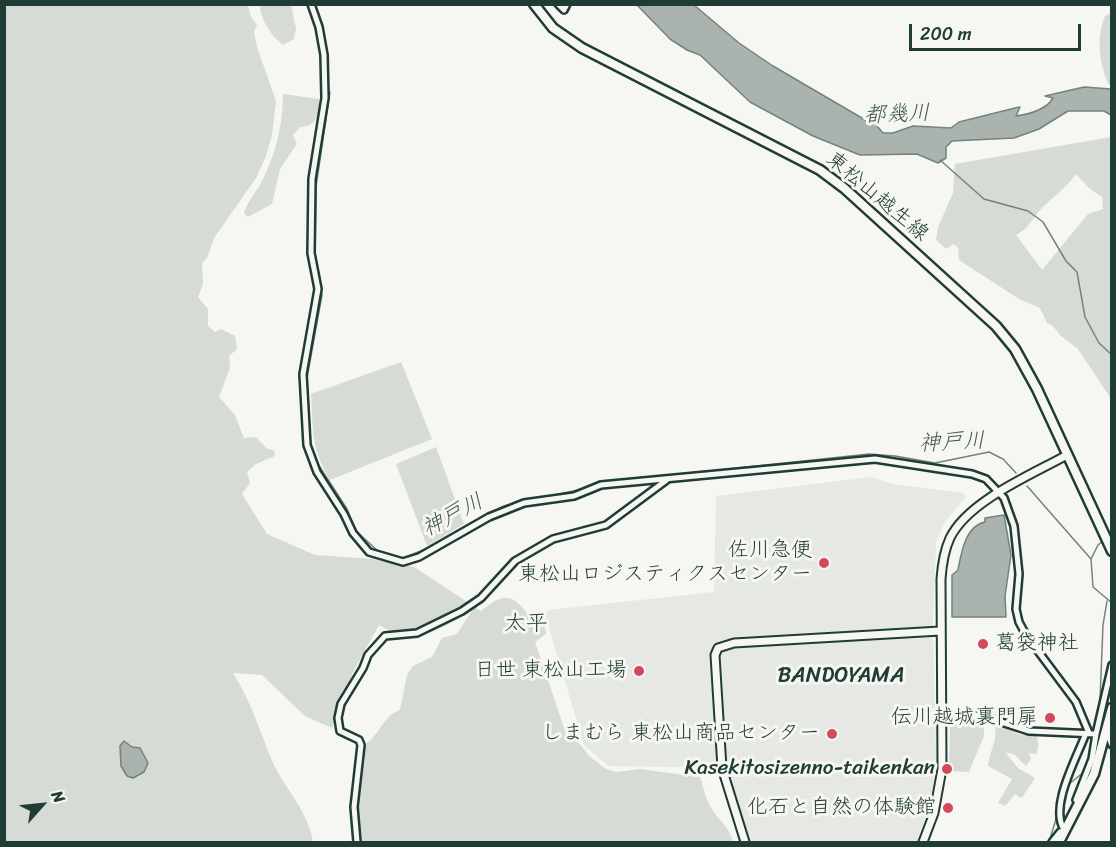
<!DOCTYPE html>
<meta charset="utf-8">
<style>
body{margin:0}
#map{position:relative;width:1116px;height:847px;overflow:hidden;background:#f6f6f2;font-family:Sriracha,sans-serif}
canvas{display:block}
.frame{position:absolute;inset:0;border:6px solid #1f3d34;pointer-events:none}
.north{position:absolute;left:12px;top:775px;width:60px;height:60px;-webkit-text-stroke:4px #f6f6f2;paint-order:stroke;rotate:63deg;font-size:16px;font-weight:700;line-height:24px;text-align:center;color:#1f3d34}
.north::after{content:'';display:block;margin:auto;width:21px;height:27px;background:#1f3d34;clip-path:polygon(50% 0,100% 100%,50% 72%,0 100%)}
.scale{position:absolute;left:909px;top:24px;width:172px;height:27px;box-sizing:border-box;border:3px solid #1f3d34;border-top:0;padding-left:8px;font-size:18px;line-height:21px;white-space:nowrap;color:#1f3d34;-webkit-text-stroke:4px #f6f6f2;paint-order:stroke}
</style>
<div id="map">
<canvas width="1116" height="847"></canvas>
<div class="frame"></div>
<div class="north">N</div>
<div class="scale">200 m</div>
</div>
<script>
const context = document.querySelector('canvas').getContext('2d');
context.lineJoin = 'round';
function paint(path, color) { context.fillStyle = color; context.fill(path, 'evenodd'); }
function trace(path, color, width, dash) { context.strokeStyle = color; context.lineWidth = width; context.lineCap = dash ? 'butt' : 'round'; context.setLineDash(dash || []); context.stroke(path); }
function write(font, color, halo, rows, align = 'center') {
  context.font = font + ' Sriracha,"Klee One",sans-serif'; context.lineWidth = 6; context.setLineDash([]); context.textBaseline = 'middle'; context.strokeStyle = halo; context.fillStyle = color; for (const [text, x, y, turn = 0] of rows) {
    context.save(); context.translate(x, y); context.rotate((+turn || 0) * Math.PI / 180); context.textAlign = isNaN(turn) ? turn : align; if (halo) context.strokeText(text, 0, 0); context.fillText(text, 0, 0); context.restore();
  }
}
paint(new Path2D(`
 M871,477L893,484L963,493L965,498L945,522L936,542L933,619L936,755L932,797L917,842H748L726,768L608,766L584,745L545,614L548,610L714,592L716,496Z`), '#e6e8e4');
paint(new Path2D(`
 M4,5H248L251,17L257,25L254,32L257,47L276,101L272,135L266,156L256,178L214,238L207,258L202,263L203,284L198,297L208,309V326L215,332L221,329L235,336L237,349L229,356L230,368L219,397L235,415L244,438L256,437L267,449L274,450L275,456L256,464L247,472L250,483L242,494L267,534L315,555L373,559L414,567L481,611C501,595 510,591 527,613L542,612L546,634L535,642L566,734L581,745L588,755L606,769L617,772L639,769L700,777C703,786 705,797 710,806C717,819 730,827 733,842H359L357,809L363,745C379,738 383,715 400,710L407,675L413,666L432,657L442,638L457,634L473,609C443,629 413,647 379,625L353,672L332,728L305,716L262,675L233,673C251,701 260,732 273,763C286,790 308,811 313,842H5Z
 M259,5H291L296,29L294,39L283,45C269,34 263,22 259,5Z
 M1111,13H1112L1111,86L1109,85C1099,63 1096,39 1105,16Z
 M283,94L319,99C320,114 317,127 300,127L293,135L297,144L280,169L272,204L248,217L244,214C247,202 254,195 260,185C275,157 283,126 283,94Z
 M1111,137H1112L1111,399L1078,349L1060,335L1053,326L1047,323L1040,308L1019,299L959,260L958,248L954,244L946,249L936,240L938,227L953,193L955,164ZM1076,174L1089,188L1102,197L1103,209L1088,214L1042,270L1016,235C1031,227 1031,219 1042,208C1053,197 1066,188 1076,174Z
 M401,362L432,439L330,480C311,448 313,430 311,394Z
 M436,447L464,524L427,546L396,464Z
 M977,721L984,727V736L969,772L949,771L950,724L954,722Z
 M999,724L1020,735L1037,736C1038,742 1039,748 1036,754L1029,753L1031,759L1026,766L1015,755L1005,752L1018,768L1035,778L1023,796L1021,798L1015,794L1005,806L998,803L1012,779L988,766C989,754 998,738 995,728Z`), '#d6dbd6');
const water = new Path2D(`
 M637,5H694L739,43L773,66L867,121L872,120L883,133H893L913,126L951,128L959,122L1015,108L1020,107L1016,116C1030,114 1046,110 1053,98L1045,96L1084,87L1111,89V115L1104,111H1068L1039,129L1014,138L952,141L946,147V158L938,163L917,154L860,155L813,136L750,102L700,55L687,50L670,39Z
 M1004,515L1011,555L1005,596L1006,617H952V575L958,570C961,554 965,526 985,522V518Z
 M124,741L132,747L140,748L148,763L144,772L133,778L127,776L121,766L120,746Z`);
paint(water, '#aab3ae');
trace(water, '#72847d', 1.5);
trace(new Path2D(`
 M330,92L316,187L315,254L322,295L307,378L311,449L316,461L347,509L356,531L379,552
 M940,160L984,199L1028,211L1043,222L1066,261L1077,272L1085,317L1099,343L1112,355
 M606,482L869,454L895,456L935,463L989,452L1003,459L1016,473
 M1027,486L1091,559L1093,587L1112,603
 M400,559L426,549L504,506L587,488
 M1091,559L1098,545L1103,541
 M1094,731L1100,700L1103,625L1107,601
 M1088,761L1091,751
 M1068,785L1085,771
 M1049,842L1057,816`), '#72847d', 1.5);
const street = new Path2D(`
 M311,4L319,27L324,55L325,98L312,179L311,253L318,289L303,374L307,445L317,472L344,514L353,533L369,552L403,562L419,557L489,517L524,503L574,496L601,485L875,459L972,474L986,479L1004,498L1014,526L1019,574L1016,609L1019,622L1026,635L1076,702L1089,733
 M558,4L564,10L567,4
 M941,716L980,715L1029,731L1096,734L1112,665
 M1107,732L1112,745
 M1076,800L1092,759L1096,734
 M357,842L354,807L361,745L359,740L340,731L338,718L341,704L363,668L368,655L385,636L417,633L462,611L481,598L515,561L553,539L606,525L668,479
 M1052,842L1060,832L1065,831C1048,808 1077,758 1086,733`);
const secondary = new Path2D(`
 M745,842L722,768L715,655L718,648L734,643L940,631
 M923,842L934,813L942,769L941,579C942,565 944,551 950,538C968,501 1031,475 1067,455`);
const primary = new Path2D(`
 M534,4L553,28L582,48L820,170L844,188L996,326L1015,349L1037,389L1112,551
 M1059,842L1094,774L1112,708`);
trace(street, '#1f3d34', 10);
trace(secondary, '#1f3d34', 11);
trace(primary, '#1f3d34', 13);
trace(street, '#f6f6f2', 5);
trace(secondary, '#f6f6f2', 7);
trace(primary, '#f6f6f2', 8);
for (const [x, y, r, color] of [
 [824,563,6,"#d1495b"],
 [983,644,6,"#d1495b"],
 [639,671,6,"#d1495b"],
 [1050,718,6,"#d1495b"],
 [832,734,6,"#d1495b"],
 [947,769,6,"#d1495b"],
 [948,808,6,"#d1495b"]
]) { const dot = new Path2D(); dot.arc(x, y, r, 0, 2 * Math.PI); context.fillStyle = color; context.fill(dot); trace(dot, '#f6f6f2', 2); }
write('21px', '#1f3d34', '#f6f6f2', [
 ["東松山越生線",877,197,40]
]);
write('21px', '#1f3d34', '#f6f6f2', [
 ["佐川急便",812,551],
 ["東松山ロジスティクスセンター",812,575],
 ["葛袋神社",995,644,"left"],
 ["日世 東松山工場",627,671],
 ["伝川越城裏門扉",1038,718],
 ["しまむら 東松山商品センター",820,734],
 ["Kasekitosizenno-taikenkan",935,769],
 ["化石と自然の体験館",936,808]
], 'right');
write('italic 22px', '#425a52', '#f6f6f2', [
 ["都幾川",897,115,-2],
 ["神戸川",952,443,-3],
 ["神戸川",453,516,-28]
]);
write('22px', '#1f3d34', '#f6f6f2', [
 ["太平",526,624],
 ["BANDOYAMA",841,676]
]);
</script>
